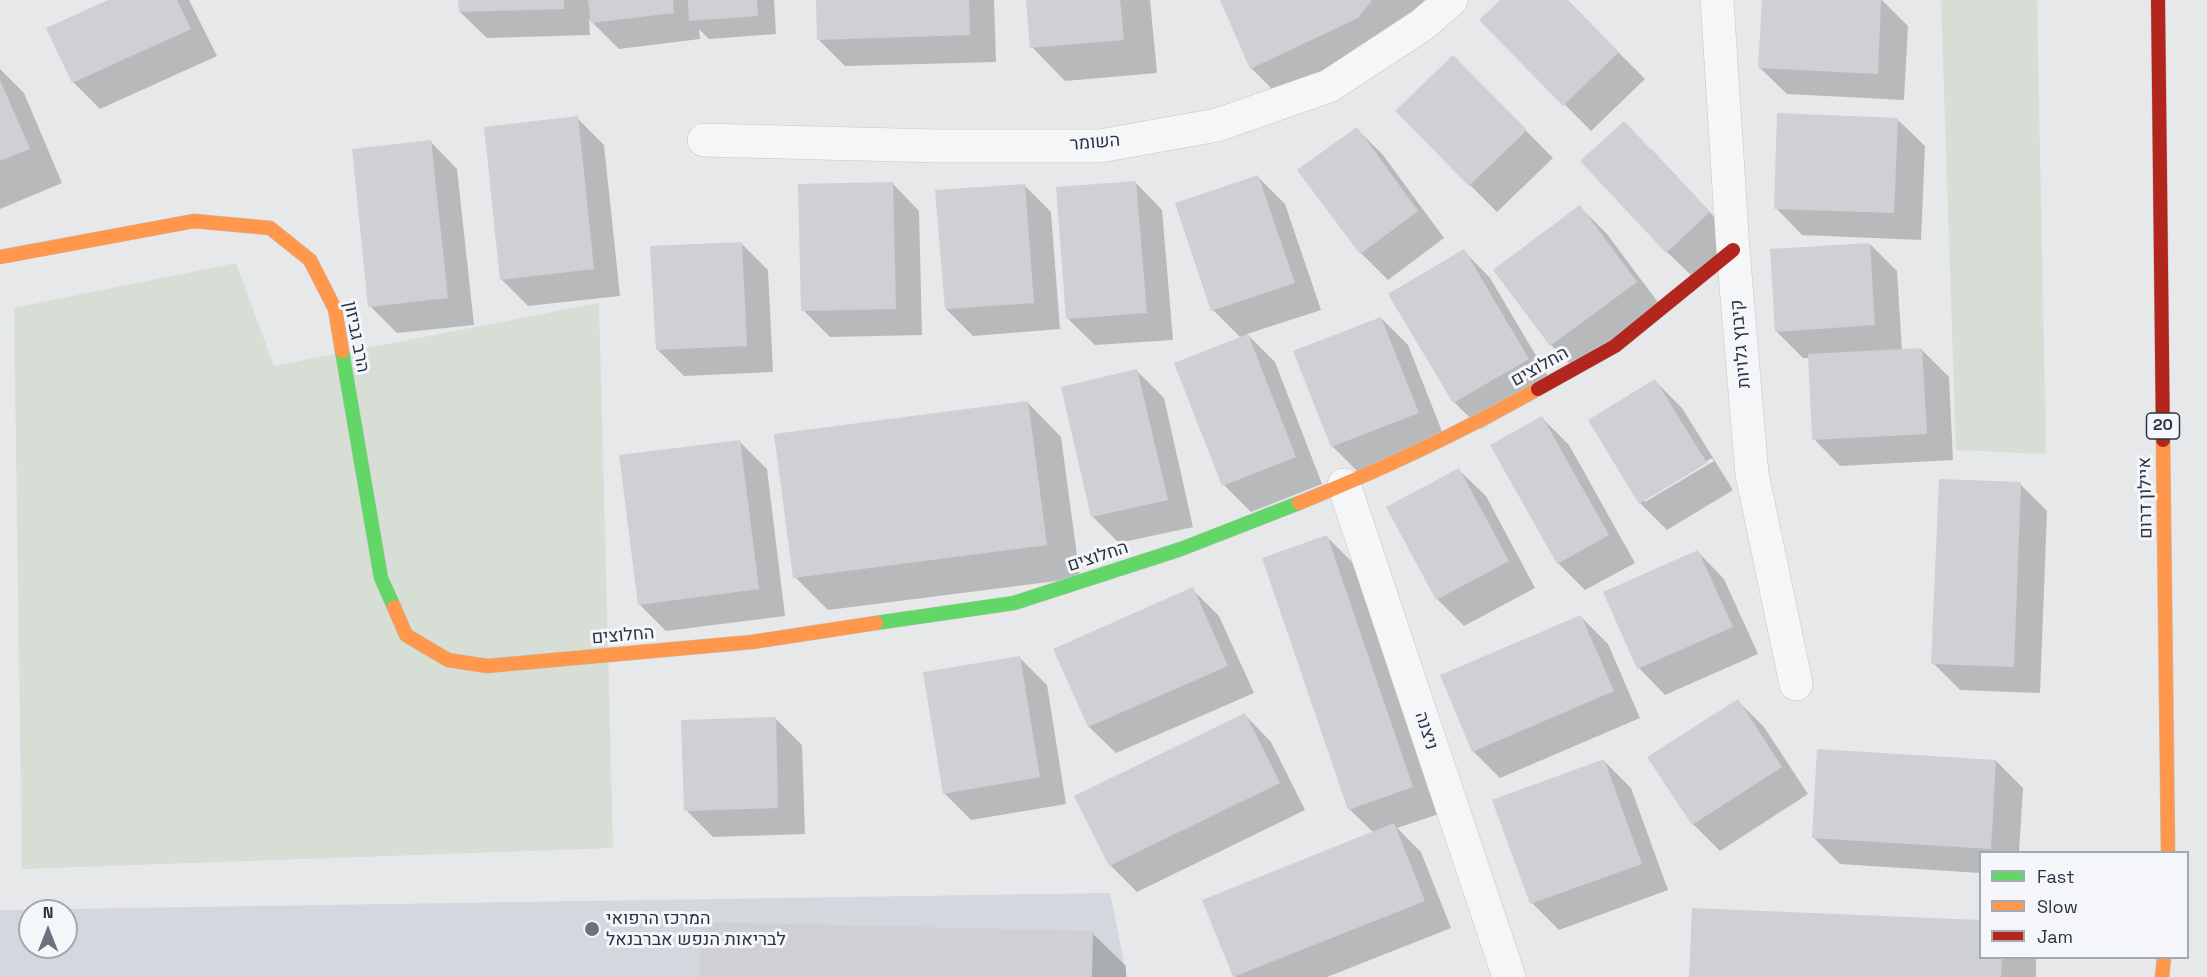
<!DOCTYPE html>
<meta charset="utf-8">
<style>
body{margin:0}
#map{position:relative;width:2207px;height:977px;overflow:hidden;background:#e6e8ea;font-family:"Space Grotesk",sans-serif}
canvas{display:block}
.legend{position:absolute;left:1979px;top:851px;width:210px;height:108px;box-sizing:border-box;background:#f4f6f9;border:2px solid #a4a8b1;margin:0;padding:8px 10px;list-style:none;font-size:18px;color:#2b3445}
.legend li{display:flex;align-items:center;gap:12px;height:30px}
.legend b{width:30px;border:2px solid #a4a8b1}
.north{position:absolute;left:18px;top:899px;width:60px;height:60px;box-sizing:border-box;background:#f4f6f9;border:2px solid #a4a8b1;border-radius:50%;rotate:0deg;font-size:16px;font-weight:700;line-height:24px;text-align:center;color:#2b3445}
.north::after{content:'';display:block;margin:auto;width:21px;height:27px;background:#6c737f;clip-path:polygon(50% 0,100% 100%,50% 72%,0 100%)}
</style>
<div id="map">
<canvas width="2207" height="977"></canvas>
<ul class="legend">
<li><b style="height:8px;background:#63d668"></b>Fast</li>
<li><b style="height:8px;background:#ff974d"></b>Slow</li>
<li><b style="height:8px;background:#b3261e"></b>Jam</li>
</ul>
<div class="north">N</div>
</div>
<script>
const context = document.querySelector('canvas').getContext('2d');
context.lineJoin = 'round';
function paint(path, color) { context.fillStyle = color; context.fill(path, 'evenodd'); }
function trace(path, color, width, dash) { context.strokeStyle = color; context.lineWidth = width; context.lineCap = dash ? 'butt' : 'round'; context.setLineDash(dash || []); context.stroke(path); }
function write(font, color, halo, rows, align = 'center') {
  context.font = font + ' "Space Grotesk",Heebo,sans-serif'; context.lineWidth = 6; context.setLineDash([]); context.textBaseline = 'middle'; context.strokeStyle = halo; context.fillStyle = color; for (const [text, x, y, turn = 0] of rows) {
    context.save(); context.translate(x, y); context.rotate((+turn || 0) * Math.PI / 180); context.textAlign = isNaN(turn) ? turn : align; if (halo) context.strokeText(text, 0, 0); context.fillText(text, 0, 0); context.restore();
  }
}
paint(new Path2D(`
 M1110,893L1127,977H0V910ZM30,911H66V947H30Z`), '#d4d7dd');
paint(new Path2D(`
 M1941,0H2037L2046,454L1956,450Z
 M236,263L274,366L599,303L613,848L22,869L14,308Z`), '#d6ded6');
paint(new Path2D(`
 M112,0H189L217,56L100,109L73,82Z
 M460,0H774L776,34L709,39L699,29L700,39L619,49L589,19L590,35L487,38L460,12Z
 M817,0H994L996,62L845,66L818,39Z
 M1027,0H1150L1157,73L1065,81L1032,47Z
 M1222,0H1431L1285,102L1252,69Z
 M1502,0H1566L1645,79L1591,131L1481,20Z
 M1763,0H1882L1908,26L1904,100L1787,94L1760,68Z
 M1453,57L1553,158L1497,212L1397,112Z
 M0,69L24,93L62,183L0,209Z
 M577,118L604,145L620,296L528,306L501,279Z
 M1898,120L1925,146L1921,240L1802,235L1776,208Z
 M1357,129L1383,155L1444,238L1388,280L1361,253Z
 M431,142L457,169L474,325L397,333L370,306Z
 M1651,149L1736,240L1694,278L1667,252Z
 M1258,177L1285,204L1321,310L1247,334L1275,362L1322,484L1251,512L1224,485L1241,338L1213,310Z
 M1136,183L1162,210L1173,340L1095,345L1068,319Z
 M893,184L919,211L922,335L830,337L803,310Z
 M1024,185L1051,212L1060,329L973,336L946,309Z
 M1580,207L1607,234L1663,309L1578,372L1551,345L1495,270Z
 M741,243L768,270L773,372L684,376L657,349Z
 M1870,244L1897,271L1902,351L1922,350L1949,377L1953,460L1840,466L1814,439L1809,358H1803L1776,331Z
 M1464,251L1490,278L1554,386L1481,429L1454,402L1390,294Z
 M1381,318L1408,345L1445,439L1359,473L1332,446Z
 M1137,371L1164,398L1193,527L1119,543L1092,516Z
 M1655,381L1682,408L1733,490L1667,530L1640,503ZM1712,458L1714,461L1645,502V498Z
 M1028,403L1061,437L1080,578L828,610L795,577Z
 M1542,418L1569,445L1635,563L1585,590L1558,563L1492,446Z
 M740,442L767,469L785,616L666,631L639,604Z
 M1459,470L1486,496L1535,588L1464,626L1437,599Z
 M2020,484L2047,511L2040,693L1960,690L1933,663Z
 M1327,537L1354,564L1439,814L1397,828L1421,852L1451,928L1327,977H1235L1374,833L1349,809Z
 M1698,552L1724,579L1758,654L1665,695L1639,668Z
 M1192,589L1219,616L1254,693L1116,753L1089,727L1055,650Z
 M1581,617L1608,644L1640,718L1500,778L1473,751Z
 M1020,658L1047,685L1066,804L971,820L944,793Z
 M1737,700L1764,727L1808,794L1720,851L1693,824Z
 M1245,715L1271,742L1305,810L1137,892L1110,865Z
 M775,718L802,745L805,834L713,837L686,810Z
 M1604,761L1631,788L1668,890L1559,930L1532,903Z
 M1996,761L2023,788L2019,852H1980V873L1840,864L1813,837Z
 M1694,910L1980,921V958H2036V977H1691Z
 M1092,933L1126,966V977H701Z`), '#0003');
paint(new Path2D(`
 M108,0H177L191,29L72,83L46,28Z
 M458,0H564V9L459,12Z
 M588,0H673L674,13L591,23Z
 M688,0H757L758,16L689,21Z
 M816,0H969L970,35L817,40Z
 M1026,0H1120L1124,40L1030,48Z
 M1220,0H1372L1358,18L1250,69Z
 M1500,0H1568L1619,52L1563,106L1479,20Z
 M1762,0H1881L1878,74L1758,68Z
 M1453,55L1527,130L1469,186L1395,111Z
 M0,80L30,149L0,161Z
 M1777,113L1898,118L1894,213L1774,209Z
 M578,116L594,269L500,280L484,127Z
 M1624,121L1710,212L1666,253L1580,161Z
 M1357,127L1418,211L1360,254L1297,170Z
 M431,140L448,298L368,307L352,149Z
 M1258,175L1295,283L1211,311L1175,203Z
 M1136,181L1147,313L1066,319L1056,187Z
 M893,182L896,309L801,311L798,184Z
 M1025,184L1034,303L945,309L935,190Z
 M1580,205L1637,282L1550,346L1493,270Z
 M742,242L747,346L656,350L650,246Z
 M1870,243L1875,325L1775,332L1770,249Z
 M1464,249L1529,359L1453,403L1388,294Z
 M1381,317L1419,413L1331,447L1293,351Z
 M1248,334L1296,457L1222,486L1174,363Z
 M1922,348L1927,434L1812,440L1808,354Z
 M1137,369L1168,500L1091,517L1061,387Z
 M1655,379L1707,463L1639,504L1588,420Z
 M1028,401L1047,545L793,578L774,434Z
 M1542,416L1609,535L1557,564L1490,445Z
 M740,440L759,589L638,605L619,455Z
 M1459,468L1509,561L1436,600L1386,507Z
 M1939,479L2021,482L2014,667L1931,664Z
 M1327,535L1413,787L1348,810L1262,558Z
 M1698,550L1733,627L1637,669L1603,592Z
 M1193,587L1228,666L1088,727L1053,649Z
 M1581,615L1614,691L1472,752L1440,675Z
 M1020,656L1040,777L943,794L923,672Z
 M1738,699L1782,767L1692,825L1647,757Z
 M1245,713L1280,783L1109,866L1074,796Z
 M776,717L778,808L684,811L681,720Z
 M1817,749L1996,760L1991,849L1812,838Z
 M1604,759L1642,864L1530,904L1492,800Z
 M1394,823L1425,901L1233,977L1202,900Z
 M1692,908L1980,920V958H2002L2001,977H1689Z
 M701,922L1093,931L1092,977H700Z`), '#ced0d3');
const street = new Path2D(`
 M1717,0L1733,250L1752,474L1796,684
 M704,140L937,146H1100L1217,125L1329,86L1422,25L1451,0
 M1344,485L1509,977`);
const fast = new Path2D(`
 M342,351L381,578L394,607
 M876,623L1014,603L1181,549L1299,503`);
const slow = new Path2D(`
 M0,257L194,221L270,228L310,260L335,309L342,351
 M2163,440L2168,852
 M1299,503C1381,470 1461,432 1538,389
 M394,607L406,635L448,660L487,666L752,642L876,623
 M2162,977L2164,958`);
const jam = new Path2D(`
 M2158,0L2163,440
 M1538,389L1615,346L1733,250`);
trace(street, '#c4c6c8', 34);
trace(fast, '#c4c6c8', 15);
trace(slow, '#c4c6c8', 15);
trace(jam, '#c4c6c8', 15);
trace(street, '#f5f6f7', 33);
trace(fast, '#63d668', 14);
trace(slow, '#ff974d', 14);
trace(jam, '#b3261e', 14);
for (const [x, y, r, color] of [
 [592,929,8,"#6c737f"]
]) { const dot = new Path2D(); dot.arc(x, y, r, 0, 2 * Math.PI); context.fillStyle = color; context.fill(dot); trace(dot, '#f4f6f9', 2); }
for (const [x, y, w] of [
 [2163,426,33]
]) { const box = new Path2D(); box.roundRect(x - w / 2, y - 13, w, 26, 4.5); context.fillStyle = '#f4f6f9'; context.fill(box); trace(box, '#2b3445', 1.5); }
write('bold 16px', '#2b3445', null, [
 ["20",2163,426]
]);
write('18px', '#2b3445', '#f4f6f9', [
 ["השומר",1095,143,-5],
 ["הרב גביזון",356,337,79],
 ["קיבוץ גלויות",1741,344,-95],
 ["החלוצים",1540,367,-29],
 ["איילון דרום",2146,498,-91],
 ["החלוצים",1098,557,-18],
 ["החלוצים",623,636,-5],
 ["ניצנה",1426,731,72]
]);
write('18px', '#2b3445', '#f4f6f9', [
 ["המרכז הרפואי",606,919],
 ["לבריאות הנפש אברבנאל",606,940]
], 'left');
</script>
